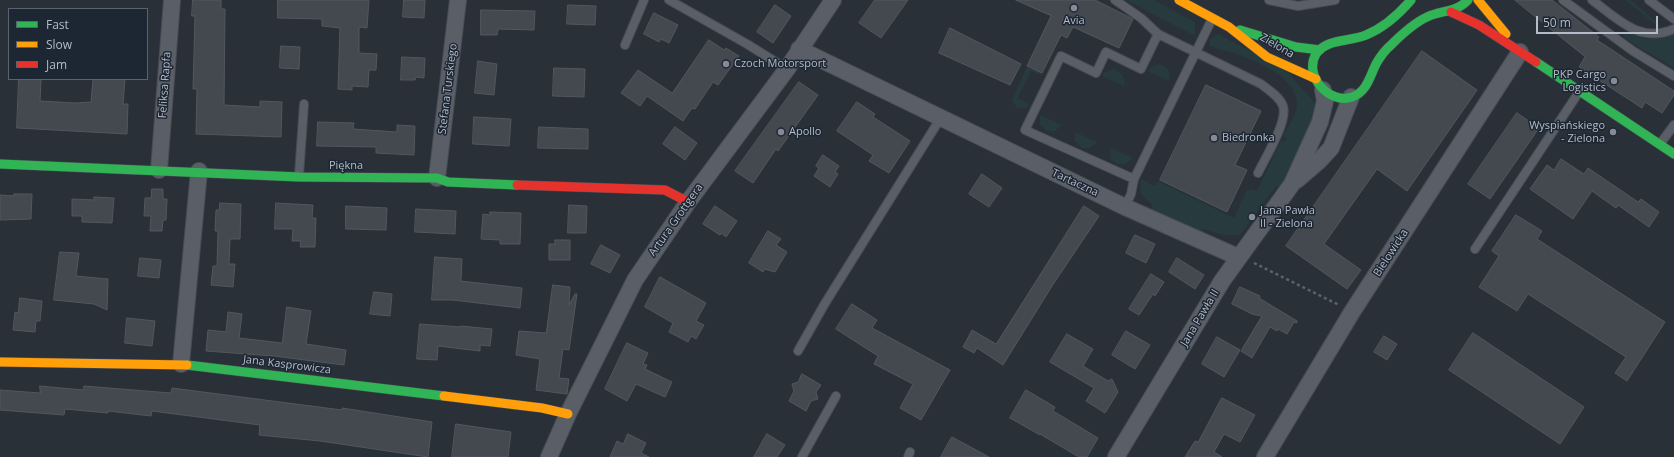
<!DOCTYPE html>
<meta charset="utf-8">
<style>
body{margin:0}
#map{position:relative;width:1674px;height:457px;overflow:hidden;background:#2a3038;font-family:"Open Sans",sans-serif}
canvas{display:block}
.legend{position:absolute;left:8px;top:8px;width:140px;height:72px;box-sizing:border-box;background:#1d2633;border:1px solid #59626f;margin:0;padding:5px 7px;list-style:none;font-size:12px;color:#b4bcc9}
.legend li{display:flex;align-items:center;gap:8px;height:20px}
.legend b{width:20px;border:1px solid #59626f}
.scale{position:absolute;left:1536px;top:16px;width:122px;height:18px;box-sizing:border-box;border:2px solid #b4bcc9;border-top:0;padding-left:5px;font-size:12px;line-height:14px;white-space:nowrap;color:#b4bcc9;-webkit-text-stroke:3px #1d2633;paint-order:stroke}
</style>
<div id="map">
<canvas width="1674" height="457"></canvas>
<ul class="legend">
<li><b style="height:5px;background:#30b455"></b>Fast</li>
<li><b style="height:5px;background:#ff9f0a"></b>Slow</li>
<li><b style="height:5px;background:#e5322d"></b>Jam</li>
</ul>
<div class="scale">50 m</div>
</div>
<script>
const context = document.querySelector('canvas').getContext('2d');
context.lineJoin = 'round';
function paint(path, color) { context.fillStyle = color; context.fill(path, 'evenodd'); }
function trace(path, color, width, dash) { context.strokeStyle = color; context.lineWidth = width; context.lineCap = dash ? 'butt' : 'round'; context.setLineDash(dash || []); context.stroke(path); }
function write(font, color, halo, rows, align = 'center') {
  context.font = font + ' "Open Sans",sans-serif'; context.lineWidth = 3; context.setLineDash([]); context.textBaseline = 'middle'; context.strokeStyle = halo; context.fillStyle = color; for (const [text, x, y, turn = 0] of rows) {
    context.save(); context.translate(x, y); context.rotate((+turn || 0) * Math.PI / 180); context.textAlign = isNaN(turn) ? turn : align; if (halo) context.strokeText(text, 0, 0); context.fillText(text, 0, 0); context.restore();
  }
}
paint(new Path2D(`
 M1126,0H1154L1195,22V34H1191Z
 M1625,0H1631L1662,27H1659Z
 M1627,31L1647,39H1655L1674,35V68L1624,38L1623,35Z
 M1218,34L1286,70L1328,118L1279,187L1276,186L1241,234C1227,237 1218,234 1205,229L1196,233L1152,210V204C1142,197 1138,191 1141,179L1155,186L1158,181L1234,218L1247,190L1252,189L1257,191L1281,141L1285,142L1287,138L1283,136C1287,128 1293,120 1296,111C1305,81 1258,62 1237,54C1228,51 1219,50 1210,46L1209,40Z
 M1159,64C1168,67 1171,72 1169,81L1148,71L1151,67Z
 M1027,67L1043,74L1041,75L1031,71L1018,98L1029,104L1026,108H1017L1012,100Z
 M1114,69L1122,74L1125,82L1124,86L1102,76L1105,72Z
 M1040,115L1062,125L1055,131H1047L1040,124Z
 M1075,132L1097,142L1090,148H1082L1075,141Z
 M1111,148L1133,158L1126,164H1117L1110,158Z`), '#273a3e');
const building = new Path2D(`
 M193,0H221V9H225L224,105L260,107V101L282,102L281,137L196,134L197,89H193L195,16H192Z
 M278,0H369L367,28L359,27V53L377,54L376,70H369L368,87L352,86V90L338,89L340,28L322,26V19L278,18Z
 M404,0H425L424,18L403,17Z
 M875,0H908L881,38L859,23Z
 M1016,0H1095L1133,19L1119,48L1073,27L1067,38L1061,35L1042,73L1027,66L1051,16Z
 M1515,0H1552L1599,37L1597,40L1674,91V95L1662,113L1645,102L1642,108L1579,67L1585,57Z
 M568,5L596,6L595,25L567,24Z
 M775,5L791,16L773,43L757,32Z
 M481,10L535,11L534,30L498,29L497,35H481Z
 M654,13L678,25L669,43L661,39L659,42L644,34Z
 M950,28L1021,64L1010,85L939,53Z
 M709,40L724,50L726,48L739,56L718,85L713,82L695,109L692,108L683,121L647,96L640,106L621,93L638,70L672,93Z
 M281,46L300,47L299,69L280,68Z
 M1422,51L1477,90L1407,191L1377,169L1324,244L1361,270L1347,289L1286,246Z
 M402,57L425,58L424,78L416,77L415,80H401Z
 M478,61L497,64L494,95L475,93Z
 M554,68L585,69L584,97L553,96Z
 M19,79H41L40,101L75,103L91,102L93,79H125L123,104H128L127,134L17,128Z
 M799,82L818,95L778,151L776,149L753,183L735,171Z
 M1206,85L1261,111L1235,165L1247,170L1227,212L1160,180Z
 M857,102L875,114L873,117L910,141L889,173L869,161L873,155L837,131Z
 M1517,113L1539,128L1490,199L1468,184Z
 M474,117L511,119L509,146L473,144Z
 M318,122L354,123L353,129L397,132V125L415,126L414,155L376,153V147L317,146Z
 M539,127L588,129V149L538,148Z
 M675,127L697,143L685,160L663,144Z
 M823,155L839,166L835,172L838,174L830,187L814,176L819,168L816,166Z
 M1561,159L1584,174L1588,168L1638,202L1641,199L1659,212L1649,227L1618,205L1616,208L1592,191L1573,219L1530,189L1547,165L1554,170Z
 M982,174L1002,188L989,207L969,194Z
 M152,189H163V199H167L166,220H163L162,231H150L151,216H144L145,198H151Z
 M14,194H32L31,219L0,220V195L14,196Z
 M94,197L114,198L112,223L82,222V216H72V199L94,200Z
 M220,203L241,204L240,239H230L229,264H235L233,287L211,285L213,266H217L218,231H215L216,210H219Z
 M276,203L313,205L312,218H316L315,247H300L301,241H292L293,229H275Z
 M569,205L587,206L586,233H568Z
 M346,206L387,208L386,230L346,229Z
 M715,206L737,221L726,237L721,233L720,235L703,224Z
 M1084,206L1099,216L1052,286L1003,365L977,348L974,353L963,347L972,330L996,344Z
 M416,209L456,211L455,234L415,232Z
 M490,212L521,213L520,244H500V240L481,239L483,214L490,215Z
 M1516,215L1542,231L1537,239L1665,322L1627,381L1615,373L1626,357L1528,294L1517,311L1479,287L1499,256L1492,251Z
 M768,231L781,239L776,245L787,252L775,272L764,269L763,272L749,263Z
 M1135,235L1155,244L1146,263L1126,253Z
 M555,240H570V260H549V244H555Z
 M601,245L620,255L610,273L591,264Z
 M60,252L79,253L76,276L108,279L107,310L94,304L54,300Z
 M435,257L462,259L461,281L522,288L520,308L453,300H432Z
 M140,258L161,260L159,278L138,276Z
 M1177,258L1204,275L1195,289L1169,272Z
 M1151,274L1164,282L1155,296L1153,294L1139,315L1129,309Z
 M660,277L706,303L696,321L704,325L696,339L691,336L688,342L669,332L673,323L645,307Z
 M553,285L570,287L569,305L575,294H577L569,350L563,349L559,378L569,379L567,394L536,390L540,359L516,355L519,331L546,333Z
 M1240,287L1260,296L1259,298L1297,321V323L1294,322L1287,334L1278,329L1277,331L1270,327L1252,358L1241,351L1262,316L1252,314L1232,304Z
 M374,292L392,294L390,316L370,314Z
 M20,298L42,301L40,321H36L35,332L13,330L15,312L18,313Z
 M852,304L877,320L872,328L950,370L921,420L900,408L913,384L874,364L878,356L836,329Z
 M287,307L311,311L306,344L346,350L344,365L274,356L206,351L208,330L226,332L228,312L242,314L239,338L282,343Z
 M127,318L155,321L152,346L125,343Z
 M420,324L461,327V326L492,329L490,346L480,345V351L438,346L437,360L417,359Z
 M1126,331L1150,345L1135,369L1112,355Z
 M1473,333L1584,407L1560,444L1449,370Z
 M1067,334L1093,349L1083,366L1108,381L1112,379L1118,392L1105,413L1086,401L1094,388L1050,362Z
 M1384,336L1397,344L1387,360L1374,352Z
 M1217,337L1240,350L1224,377L1202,364Z
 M627,343L648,353L643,364L647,365L645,369L672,382L665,397L636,384L627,401L605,389Z
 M802,374L821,385L816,392L818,399L811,401L806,411L789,401L794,391L792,384L798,382Z
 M40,386L83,390L84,386L171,393L172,388L342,410V408L432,422L428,457L320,441L259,435L260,425L152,411L151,416L108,411V413L65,409L64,415L0,410V390L40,393Z
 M1026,390L1055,407L1053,411L1098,438L1087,457H1079L1040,434V435L1010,418Z
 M1222,398L1255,415L1240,442L1224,434L1214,452L1222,457H1185L1195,441L1198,442Z
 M456,424L511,432L508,457H452Z
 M628,434L646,443L641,453L649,457H610L617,441L623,444Z
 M767,434L785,445L777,457H754Z
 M952,437L989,457H941Z`);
paint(building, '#444950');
trace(building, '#52575f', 1);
const lane = new Path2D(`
 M669,0L747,44L787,69
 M1115,0L1141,18L1158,34L1261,84C1269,90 1280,97 1283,106C1288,122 1265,158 1258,173
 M1269,0L1298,6L1335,0
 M1563,0L1633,51L1674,76
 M1592,0C1618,19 1640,44 1674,29
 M1649,0L1674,19
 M625,45L644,0
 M1660,144L1674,125
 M299,175L304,104
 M1134,179L1025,130L1061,56L1096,73L1106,52L1141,69L1158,34
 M1125,207L1131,194L1134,179L1212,19
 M1475,249L1579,92
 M798,351L824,305L940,119
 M802,457L836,396
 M908,457L910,452`);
const street = new Path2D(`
 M799,49L1125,207L1238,257
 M159,170L172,0
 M437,178L458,0
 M1297,180L1319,161L1331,148L1351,97
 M181,364L199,171
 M549,457L568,414L635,280L688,202L787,69L833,0
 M1116,457L1222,281L1292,184L1320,122L1325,101L1323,90
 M1265,457L1352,312L1520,52`);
const fast = new Path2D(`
 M1411,0C1399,14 1383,28 1366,35C1350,42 1327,38 1316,54C1303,76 1330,105 1352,97C1367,92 1370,76 1376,64C1380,57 1385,50 1391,45C1401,35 1414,23 1427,17C1441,10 1456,13 1468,0
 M1240,30L1296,47L1320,50
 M1536,62L1674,154
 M0,164L299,177L437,178L448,182L517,185
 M187,365L444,396`);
const slow = new Path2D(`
 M1179,0L1229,27L1267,57L1316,79
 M1478,0L1506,34
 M0,362L187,365
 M444,396L542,408L568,414`);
const jam = new Path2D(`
 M1451,12L1479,25L1536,62
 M517,185L665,190L688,202`);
trace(lane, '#484c53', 10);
trace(street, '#484c53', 18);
trace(fast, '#484c53', 10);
trace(slow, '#484c53', 10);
trace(jam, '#484c53', 10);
trace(new Path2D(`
 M1254,263L1339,305`), '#5d636a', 2.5, [3, 3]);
trace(lane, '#5a5e66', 8);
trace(street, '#5a5e66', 16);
trace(fast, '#30b455', 9);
trace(slow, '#ff9f0a', 9);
trace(jam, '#e5322d', 9);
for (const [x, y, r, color] of [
 [1074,8,4,"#848b96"],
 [726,64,4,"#848b96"],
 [1614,81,4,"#848b96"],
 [781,132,4,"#848b96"],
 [1613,132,4,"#848b96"],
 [1214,138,4,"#848b96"],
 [1252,217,4,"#848b96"]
]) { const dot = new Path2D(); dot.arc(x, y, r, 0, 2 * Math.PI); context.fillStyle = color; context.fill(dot); trace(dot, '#1d2633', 1.5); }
write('11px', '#b4bcc9', '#1d2633', [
 ["Avia",1074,21,"center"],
 ["Czoch Motorsport",734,64],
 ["PKP Cargo",1606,75,"right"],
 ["Logistics",1606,88,"right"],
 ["Wyspiańskiego",1605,126,"right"],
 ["- Zielona",1605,139,"right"],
 ["Apollo",789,132],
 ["Biedronka",1222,138],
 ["Jana Pawła",1260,211],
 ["II - Zielona",1260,224]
], 'left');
write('11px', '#b4bcc9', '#1d2633', [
 ["Zielona",1277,46,30],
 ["Feliksa Rapfa",165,85,-86],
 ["Stefana Turskiego",448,89,-83],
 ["Piękna",346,166],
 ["Tartaczna",1075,183,25],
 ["Artura Grottgera",676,220,-55],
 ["Bielowicka",1391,253,-57],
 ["Jana Pawła II",1200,318,-59],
 ["Jana Kasprowicza",287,365,7]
]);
</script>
